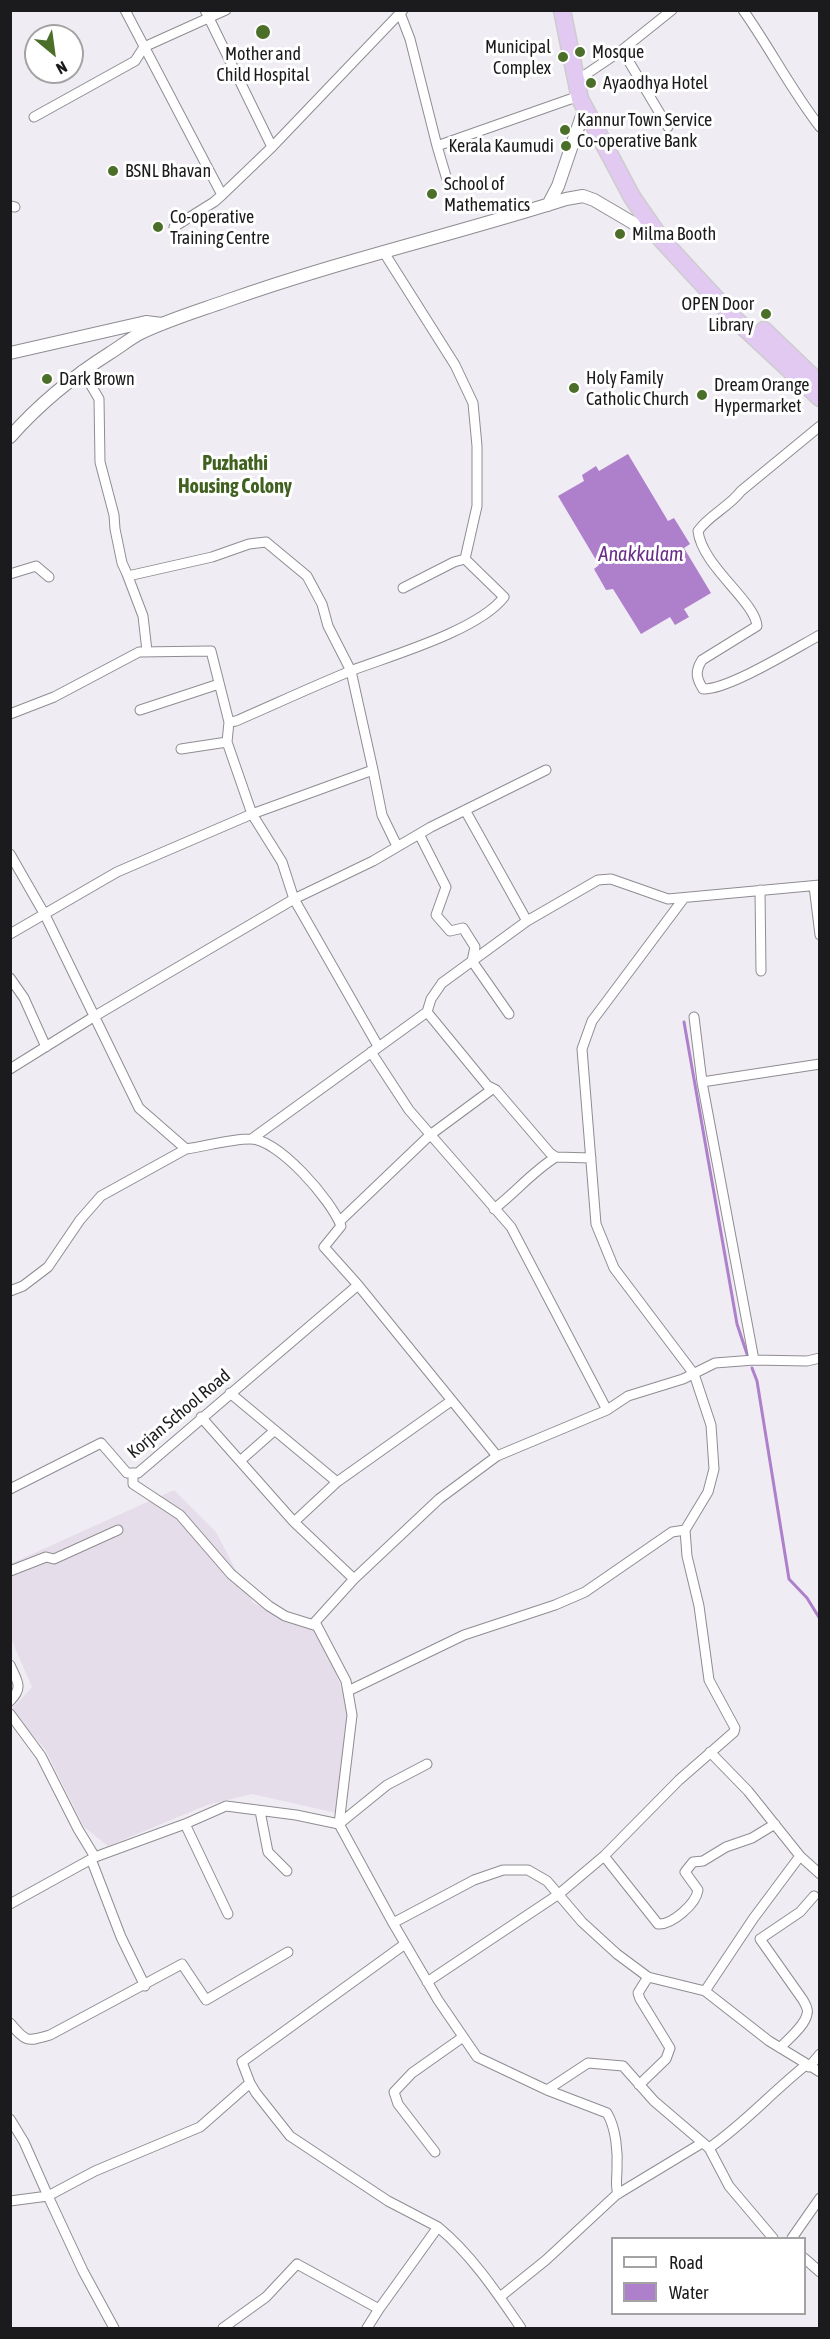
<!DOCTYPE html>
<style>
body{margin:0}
#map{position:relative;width:830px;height:2339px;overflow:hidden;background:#f0ecf3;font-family:"Asap Condensed",sans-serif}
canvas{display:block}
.frame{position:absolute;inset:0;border:12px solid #1b1a1c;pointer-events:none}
.legend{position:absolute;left:611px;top:2237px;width:195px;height:78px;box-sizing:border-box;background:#fff;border:2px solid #a4a3a4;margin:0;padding:8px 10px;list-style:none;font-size:18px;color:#1b1a1c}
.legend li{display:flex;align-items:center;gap:12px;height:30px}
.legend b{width:30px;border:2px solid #a4a3a4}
.north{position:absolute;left:24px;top:24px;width:60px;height:60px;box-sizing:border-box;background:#fff;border:2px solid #a4a3a4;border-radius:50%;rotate:151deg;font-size:16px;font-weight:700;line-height:24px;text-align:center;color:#1b1a1c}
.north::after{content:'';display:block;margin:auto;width:21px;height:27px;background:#4b6f28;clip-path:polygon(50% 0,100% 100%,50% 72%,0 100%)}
</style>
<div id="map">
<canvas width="830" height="2339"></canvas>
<div class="frame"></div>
<ul class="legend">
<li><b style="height:8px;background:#fff"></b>Road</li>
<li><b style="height:16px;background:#ae7fcb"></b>Water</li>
</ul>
<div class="north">N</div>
</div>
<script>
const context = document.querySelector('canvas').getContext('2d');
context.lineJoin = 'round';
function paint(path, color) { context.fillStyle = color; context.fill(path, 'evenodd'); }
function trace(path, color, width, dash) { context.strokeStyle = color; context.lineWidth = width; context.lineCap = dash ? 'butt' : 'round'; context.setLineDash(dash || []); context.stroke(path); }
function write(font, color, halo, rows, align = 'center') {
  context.font = font + ' "Asap Condensed",sans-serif'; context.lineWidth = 6; context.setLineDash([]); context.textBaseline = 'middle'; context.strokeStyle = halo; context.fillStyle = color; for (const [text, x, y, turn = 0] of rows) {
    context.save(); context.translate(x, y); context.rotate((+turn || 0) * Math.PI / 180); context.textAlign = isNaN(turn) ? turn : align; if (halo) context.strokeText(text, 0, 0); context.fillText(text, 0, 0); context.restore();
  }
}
paint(new Path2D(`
 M174,1490L216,1532L253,1603L320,1629L343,1693L348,1723L337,1813L252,1794L207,1805L108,1846L84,1827L45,1749L11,1710L32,1687L11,1639L10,1564Z`), '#e5ddea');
paint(new Path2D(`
 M628,454L668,521L674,518L690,544L684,548L711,593L684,609L689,617L675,625L670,617L641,634L613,589L606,590L594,569L599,565L558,496L584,481L582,475L596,466L599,471Z`), '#ae7fcb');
trace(new Path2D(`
 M684,1022L737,1324L748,1357
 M752,1368L757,1381L789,1579L807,1598L820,1619`), '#ae7fcb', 3);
const street = new Path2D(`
 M125,10L222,195
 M205,10L272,147
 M743,10C770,48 791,90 820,127
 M400,13L410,39L437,146
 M622,50L668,127
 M585,75L622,50L672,10
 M34,117L135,61L144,47L226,10
 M448,183L437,146L579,96
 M10,206L15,207
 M174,227L214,202L222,195L272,147L403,10
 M383,251L455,365L473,403L477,446V506L465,559
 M820,426L741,491C729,507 709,515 698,531C702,566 755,601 757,626L702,660C695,671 696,678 703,689C728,690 794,649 820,635
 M10,574L36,566L49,577
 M127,574L143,616L147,651
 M403,588L454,562L465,559
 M140,710L219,684
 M10,714L54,697L139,652L211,651L229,722L227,742L252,814L282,862L294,899L378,1046
 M229,722L236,721C275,704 314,686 353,670C393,655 479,630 504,597L465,559
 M181,749L227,742
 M373,770L382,815L397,846
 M465,810L527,921
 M419,834L446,887L436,915L450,931L463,928L475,947L472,961L509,1014
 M10,854L45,915L139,1108L186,1149C207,1146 230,1139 250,1139C278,1138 332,1201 341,1226L324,1247L358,1285L497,1456
 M814,886L820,935
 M760,890L761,971
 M10,934L117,872L252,814L373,770L351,671L328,626L322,604L307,576L266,542L249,544L212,557L128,576L122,563L115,529L114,515L100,462L99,399L82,370
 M10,978L24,998L46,1047
 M694,1017L702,1082L754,1360
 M371,1052L409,1110L511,1227L607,1410
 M10,1069L95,1016L294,899L373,861L431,827L546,770
 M702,1082L820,1064
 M488,1086L496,1090L550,1153L556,1157L591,1158
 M253,1138L427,1012L431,999L442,983L527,921L598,880L611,879L668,899L820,885
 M494,1209C516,1192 533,1171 556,1157
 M340,1221L430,1135L491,1090L427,1012
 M10,1291L23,1286L48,1267L80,1220L101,1196L186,1149
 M230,1393L337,1482
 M201,1417L294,1522L354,1579
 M240,1461L274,1431
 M133,1476V1484L180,1515L231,1574L269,1606L285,1616L317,1626
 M10,1489L101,1443L127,1473H138L358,1285
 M294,1522L337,1482L451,1401
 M10,1571L46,1557L54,1559L118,1530
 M10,1665C17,1681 24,1687 10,1701
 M348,1691L464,1635L555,1605L585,1592L672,1532L685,1530
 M10,1714L41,1756L78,1829L95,1857
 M260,1811L268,1852L287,1871
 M185,1824L228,1914
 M339,1824L352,1715L346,1681L315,1622L354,1579L439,1499L497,1456L607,1410L628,1396L683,1379L715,1363L754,1360L807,1361L820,1358
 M339,1824L387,1785L427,1764
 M604,1856L658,1924C672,1925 696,1904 698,1890L685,1872L693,1862L703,1861L726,1847L752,1838L775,1824
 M800,1856L820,1874
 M91,1859L121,1937L145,1986
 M10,1904L95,1857L185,1824L226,1806L296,1815L339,1824L393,1923L474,1880L503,1870H528L547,1881L582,1922L617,1954L648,1977L705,1991L769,2041L820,2072
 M393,1923L438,2000L477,2057L547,2090L588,2063L623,2066L654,2101L709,2148L729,2186L773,2238
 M427,1982L559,1894L604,1856L679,1780L734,1732L735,1728L709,1680L699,1606L687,1556L685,1530L708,1492L714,1469L711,1425L694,1374L614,1268L596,1224L582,1049L592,1021L684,898
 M705,1991L753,1919L800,1856L748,1791L710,1752
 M10,2023C26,2042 26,2042 50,2035L182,1964L206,2000L288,1952
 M780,2048C788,2039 805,2026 807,2014C809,2009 805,2004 803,2000L760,1939L800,1912L814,1896
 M809,2067L820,2054
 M639,2085L666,2059L670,2048L640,1999L638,1993L648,1977
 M547,2090L607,2113C616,2128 618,2152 617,2170C617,2178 615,2185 618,2194
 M10,2119L24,2142L48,2196L95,2171L200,2127L250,2083
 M709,2148C744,2124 772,2092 806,2065
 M435,2152L398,2104L394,2092L412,2073L463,2037
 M10,2201L48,2196L83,2271L114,2328
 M438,2227C471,2254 497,2293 521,2328
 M792,2238L820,2198
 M804,2258L820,2272
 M500,2297L546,2260L616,2195L702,2143
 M223,2328L266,2297L297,2264L379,2309
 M367,2328L379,2309L438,2227L388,2201L290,2136L256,2093L250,2083L242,2062L405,1944`);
const secondary = new Path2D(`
 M548,205L558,186L584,110
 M10,353L146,322L162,324
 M10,437C40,403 72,377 110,353C121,346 131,338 141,333C168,320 198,311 226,301C338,261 453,235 566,199L583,196L594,200L657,237`);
const highway = new Path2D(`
 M562,10L580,99L632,197L661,239L696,277L737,321L820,398
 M764,330L817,381`);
trace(street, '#8f8c92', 11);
trace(secondary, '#8f8c92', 14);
trace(highway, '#cdcdcd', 19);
trace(street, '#fff', 9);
trace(secondary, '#fff', 12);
trace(highway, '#e1c9f2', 16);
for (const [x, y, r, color] of [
 [263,32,8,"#4b6f28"],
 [580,52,6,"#4b6f28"],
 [563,57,6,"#4b6f28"],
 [591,83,6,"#4b6f28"],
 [565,130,6,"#4b6f28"],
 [566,146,6,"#4b6f28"],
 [113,171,6,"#4b6f28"],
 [432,194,6,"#4b6f28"],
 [158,227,6,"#4b6f28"],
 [620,234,6,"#4b6f28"],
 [766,314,6,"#4b6f28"],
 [47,379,6,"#4b6f28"],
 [574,388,6,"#4b6f28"],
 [702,395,6,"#4b6f28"]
]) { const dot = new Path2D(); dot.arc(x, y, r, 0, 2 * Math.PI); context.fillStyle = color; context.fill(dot); trace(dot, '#fff', 2); }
write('18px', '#1b1a1c', '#fff', [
 ["Municipal",551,47,"right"],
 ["Complex",551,68,"right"],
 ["Mosque",592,52],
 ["Mother and",263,54,"center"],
 ["Child Hospital",263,75,"center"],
 ["Ayaodhya Hotel",603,83],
 ["Kannur Town Service",577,120],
 ["Co-operative Bank",577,141],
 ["Kerala Kaumudi",554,146,"right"],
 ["BSNL Bhavan",125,171],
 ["School of",444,184],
 ["Mathematics",444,205],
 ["Co-operative",170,217],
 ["Training Centre",170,238],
 ["Milma Booth",632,234],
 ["OPEN Door",754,304,"right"],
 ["Library",754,325,"right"],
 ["Holy Family",586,378],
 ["Catholic Church",586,399],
 ["Dark Brown",59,379],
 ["Dream Orange",714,385],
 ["Hypermarket",714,406]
], 'left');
write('18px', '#1b1a1c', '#fff', [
 ["Korjan School Road",179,1414,-40]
]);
write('bold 20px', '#416120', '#fff', [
 ["Puzhathi",235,464],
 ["Housing Colony",235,487]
]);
write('italic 20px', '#692d88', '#fff', [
 ["Anakkulam",641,555]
]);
</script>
